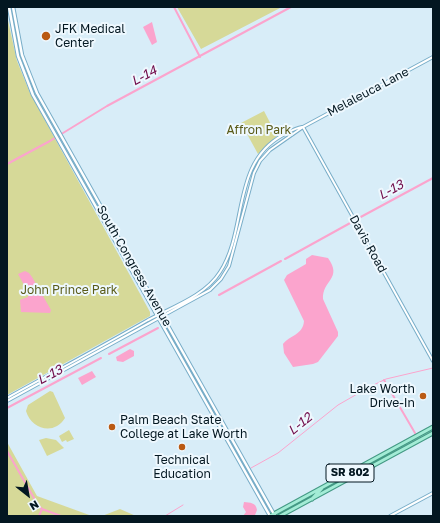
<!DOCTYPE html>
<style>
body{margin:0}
#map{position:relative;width:440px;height:523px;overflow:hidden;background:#d8edf8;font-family:"Golos Text",sans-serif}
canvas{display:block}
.frame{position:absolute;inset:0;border:8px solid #031721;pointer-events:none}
.north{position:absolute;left:8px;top:475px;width:40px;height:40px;-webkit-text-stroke:3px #eef8fe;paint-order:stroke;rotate:149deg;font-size:11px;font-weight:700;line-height:16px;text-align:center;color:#031721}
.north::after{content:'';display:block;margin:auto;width:14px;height:18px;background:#031721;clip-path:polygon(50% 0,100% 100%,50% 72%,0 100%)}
</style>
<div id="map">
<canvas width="440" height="523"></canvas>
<div class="frame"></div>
<div class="north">N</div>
</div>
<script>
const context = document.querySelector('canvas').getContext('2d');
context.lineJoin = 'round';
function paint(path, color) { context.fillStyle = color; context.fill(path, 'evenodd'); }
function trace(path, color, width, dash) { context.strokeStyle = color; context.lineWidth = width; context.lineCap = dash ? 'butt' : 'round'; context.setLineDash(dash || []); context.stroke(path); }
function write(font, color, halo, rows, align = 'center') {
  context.font = font + ' "Golos Text",sans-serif'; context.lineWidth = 4; context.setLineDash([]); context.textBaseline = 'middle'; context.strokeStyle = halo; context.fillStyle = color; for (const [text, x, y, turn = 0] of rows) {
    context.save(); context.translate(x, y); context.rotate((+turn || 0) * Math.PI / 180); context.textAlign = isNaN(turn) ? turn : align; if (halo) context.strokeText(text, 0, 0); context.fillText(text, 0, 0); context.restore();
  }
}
paint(new Path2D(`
 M177,7H282L201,49Z
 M7,16L17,61L30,93L150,312V316L7,395Z
 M264,111L277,136L258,154L241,123Z
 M50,391L53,392L65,418C54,436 31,429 26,411L28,405Z
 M69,430L74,439L67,442L66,440L62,442L59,436Z
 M46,438L56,440L64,448L47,456L39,440Z
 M7,442L37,496L92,516H7Z
 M120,509L136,516H102Z`), '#d6d998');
paint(new Path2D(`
 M152,22L157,42L152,45L143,27Z
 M312,255L328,258C343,279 322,280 323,299L338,332V336L318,362L313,364L293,367L284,353L283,344C290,335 303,335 304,321L284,280L287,275L306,264V259Z
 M25,271L29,273L32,277L51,310L50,313L21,312L20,300L28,297L29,294L18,274Z
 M130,349L134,351V356L123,362L117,361L116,357Z
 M92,371L96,377L82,385L78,378Z
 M244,502C250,503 256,502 257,510L255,515L243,516L246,512L243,507Z`), '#fba4cd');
trace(new Path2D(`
 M361,391L386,379L433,368
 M251,468L278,453L338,405L359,393
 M165,516L183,505`), '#fba4cd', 1);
trace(new Path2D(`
 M174,7L200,57
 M7,164L50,141L107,106L291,7
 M357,219L433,178
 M285,259L352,222
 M219,295L281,261
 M109,354L158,328
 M384,380L415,433
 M7,408L101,358
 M7,451L38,505L42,509L61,516
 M39,516L42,509`), '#fba4cd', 2);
const tertiary = new Path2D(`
 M303,127L433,361
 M7,398C54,372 101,347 148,320C172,307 205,296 220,272C248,229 231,163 283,135C289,132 295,128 302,127
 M7,401L210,290L221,279L229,266L254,173L260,161L270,150L303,127L433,57
 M390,516L433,493`);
const secondary = new Path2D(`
 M9,7L18,56L33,95L270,516
 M13,7L22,55L37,93L275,516`);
const primary = new Path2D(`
 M354,476L356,472L365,467V465
 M312,499L322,488
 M270,516L433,427
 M280,516L433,433`);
trace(tertiary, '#78adc8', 4);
trace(secondary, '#78adc8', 4.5);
trace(primary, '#439984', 5);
trace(tertiary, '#fff', 2);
trace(secondary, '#fff', 2.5);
trace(primary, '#a3ecd6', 3);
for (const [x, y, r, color] of [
 [46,36,5,"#ba5a13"],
 [423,396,4,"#ba5a13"],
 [112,427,4,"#ba5a13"],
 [182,447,4,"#ba5a13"]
]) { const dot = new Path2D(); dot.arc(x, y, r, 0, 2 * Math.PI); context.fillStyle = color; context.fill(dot); trace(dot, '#eef8fe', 1.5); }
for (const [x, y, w] of [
 [350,473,48]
]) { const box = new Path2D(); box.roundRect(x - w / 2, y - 9, w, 18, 3); context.fillStyle = '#eef8fe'; context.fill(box); trace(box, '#031721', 1); }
write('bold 11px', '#031721', null, [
 ["SR 802",350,473]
]);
write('12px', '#031721', '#eef8fe', [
 ["JFK Medical",55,29],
 ["Center",55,43],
 ["Lake Worth",415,389,"right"],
 ["Drive-In",415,403,"right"],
 ["Palm Beach State",120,420],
 ["College at Lake Worth",120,434],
 ["Technical",182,460,"center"],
 ["Education",182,474,"center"]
], 'left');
write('12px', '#031721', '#eef8fe', [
 ["Melaleuca Lane",368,92,-28],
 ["Davis Road",368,244,61],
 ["South Congress Avenue",134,266,60]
]);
write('12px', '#5a5b19', '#eef8fe', [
 ["Affron Park",259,130],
 ["John Prince Park",69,290]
]);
write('italic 13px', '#710b4a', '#eef8fe', [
 ["L-14",144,76,-28],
 ["L-13",391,190,-29],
 ["L-13",50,375,-28],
 ["L-12",300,424,-39]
]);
</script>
